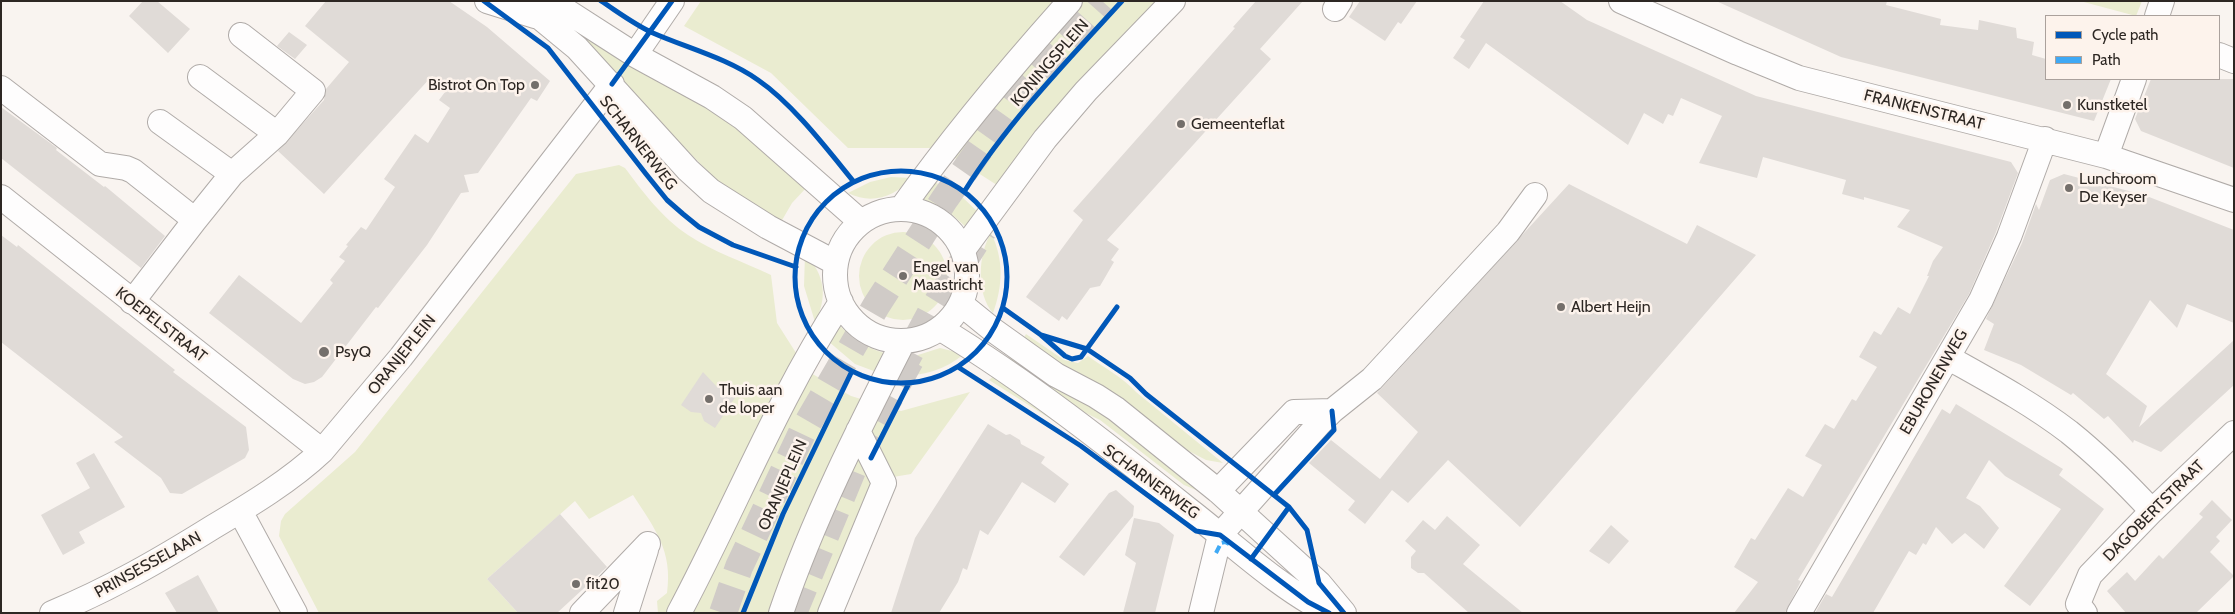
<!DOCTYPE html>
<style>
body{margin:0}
#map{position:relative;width:2235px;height:614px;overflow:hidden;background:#f9f4f0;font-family:Cabin,sans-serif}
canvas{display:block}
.frame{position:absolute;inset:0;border:2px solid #2d2723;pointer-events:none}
.legend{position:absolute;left:2045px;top:15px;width:175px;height:65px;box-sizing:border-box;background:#fdf3ec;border:1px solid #aaa19c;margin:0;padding:6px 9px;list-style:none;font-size:15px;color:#2d2723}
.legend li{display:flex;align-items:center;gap:10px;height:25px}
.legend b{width:25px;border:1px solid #aaa19c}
</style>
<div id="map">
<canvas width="2235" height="614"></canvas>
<div class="frame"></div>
<ul class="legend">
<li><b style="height:6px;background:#0057b8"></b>Cycle path</li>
<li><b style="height:6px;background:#3fa9f5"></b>Path</li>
</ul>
</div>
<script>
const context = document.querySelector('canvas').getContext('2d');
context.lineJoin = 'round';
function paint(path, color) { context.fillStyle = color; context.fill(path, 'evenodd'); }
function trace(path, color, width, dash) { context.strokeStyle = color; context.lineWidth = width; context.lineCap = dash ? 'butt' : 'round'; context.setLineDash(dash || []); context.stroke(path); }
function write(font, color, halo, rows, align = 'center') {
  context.font = font + ' Cabin,sans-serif'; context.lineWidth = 5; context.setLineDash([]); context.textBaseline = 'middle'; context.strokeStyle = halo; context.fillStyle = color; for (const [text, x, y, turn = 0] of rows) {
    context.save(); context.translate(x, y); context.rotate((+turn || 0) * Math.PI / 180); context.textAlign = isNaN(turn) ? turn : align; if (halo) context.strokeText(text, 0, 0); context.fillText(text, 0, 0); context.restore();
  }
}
paint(new Path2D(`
 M701,1H1054L934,148H848L771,73L684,26Z
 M1080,1H1162L1000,187L950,155Z
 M2080,1H2142L2136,16Z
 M556,15L733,122L807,187L792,203L781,222L718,182Z
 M619,165L625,168C642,191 663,219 688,235C713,252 744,262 771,275L777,323L798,356L673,613H658L657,601L667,593C673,551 655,529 633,495L589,519L575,501L487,579L518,613H319L279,536L281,521L285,514L355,452L576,174Z
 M891,177L912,178C894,197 872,205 848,193L870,182Z
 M932,181L958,193L980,214L968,229L946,209L919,198Z
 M859 276a44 44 0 1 1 88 0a44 44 0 1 1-88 0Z
 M991,233C1004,259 1003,286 993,313C976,294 978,254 991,233Z
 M805,254C825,274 828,298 815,322L804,286Z
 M838,324C854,340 867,349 889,354L879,373L855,364L828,341Z
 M1026,334L1064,360L1078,363L1088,356C1103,367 1125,379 1136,392L1223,463L1206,460L1183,448L1022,341Z
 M940,348L964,354C945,370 923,376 899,376L918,355Z
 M1014,353L1085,397L1207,493L1201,492L1184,485L1100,420L1063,402L1007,363Z
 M809,372L851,396L901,411L970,392L911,474L887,478L827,613H692Z
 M997,373L1061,418L1057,423L989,380Z`), '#eaecd0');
paint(new Path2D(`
 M143,1H157L190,29L168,53L129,16Z
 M326,1H449L487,27L550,81L537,101L531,98L478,173L464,175L469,192L461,193L427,245L378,308L376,307L322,377L314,382L305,384L293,379L209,313L239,275L301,323L333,283L330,280L345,261L339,257L348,246L346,245L361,227L366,230L395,187L384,179L415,134L428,143L450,108L439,100L448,88L432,76L324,194L278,151L324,100L326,89L349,62L305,26Z
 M1256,1H1303L1260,49L1271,59L1107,240L1119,249L1111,260L1114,262L1100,286L1090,288L1067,320L1062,316L1059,321L1026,297L1083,220L1073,211L1235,28L1233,27Z
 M1360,1H1417L1401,24L1398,22L1385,41L1349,17Z
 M1484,1H1560L1587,20L1756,96L2011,162L2018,173L1996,232L1969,294L1798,580L1801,581L1785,613H1734L1758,582L1734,567L1751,538L1755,540L1788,488L1803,497L1822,465L1805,456L1825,424L1834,429L1852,399L1856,401L1877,367L1859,357L1874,331L1881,335L1898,307L1910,314L1929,276H1927L1933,261L1943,247L1897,227L1910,210L1864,197V200L1842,194L1846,180L1763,157L1757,178L1699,163L1722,116L1681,98L1673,116L1668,114L1663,124L1644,113L1628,145L1486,43L1469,69L1453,58L1465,40L1460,37Z
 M1716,1H1887L1886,5L1941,19L1940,25L1978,30L1979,20L2016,28L2017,38L2034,42L2032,55L2046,59V79H2111L2094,121L1841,57Z
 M289,32L307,45L295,59L277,46Z
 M2151,79H2234V168L2141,131L2135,119Z
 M1,107L57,148L56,150L104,187L105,186L165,236L141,268L1,158Z
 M2064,174L2144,195L2234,230V323L2187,304L2177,328L2150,300L2106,374L2147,406L2139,427L2234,340V385L2161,452L2134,440L2133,443L2108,416L2104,419L2073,393L2071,395L2021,365L1984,350L1994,324L1986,319L2022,243L2036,204L2039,210L2050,180Z
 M1569,184L1687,244L1697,225L1756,255L1520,527L1448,460L1408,503L1392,490L1365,524L1348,510L1355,501L1309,463L1331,440L1380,479L1418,432L1377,393Z
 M1,235L17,247L18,245L175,370L173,372L246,427L249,450L245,458L182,494L170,493L161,478L114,442L123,437L1,342Z
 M703,372L717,387L738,393L715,428L704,421L701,413L691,412L681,405Z
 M1956,404L2063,469L2059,475L2104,509L2030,606L2004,586L2061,509L2005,476L1989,460L1966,498L1980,506L1999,528L1984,549L1965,533L1952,544L1936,527L1926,545L1923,543L1916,555L1909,551L1873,613H1815L1826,594L1832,597L1942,409L1950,414Z
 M988,424L1006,435L1010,434L1020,440L1021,444L1045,457L1041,463L1069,484L1055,503L1022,482L988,535L980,530L967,570L963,568L958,582L939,613H891L915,538Z
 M94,453L125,507L79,532L85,543L63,555L41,515L90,488L76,463Z
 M1116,490L1134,506L1133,516L1084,576L1059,557L1109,493Z
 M2212,500L2232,520L2216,537L2220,541L2210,552L2234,576L2196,613H2126L2107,591L2127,572L2135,581L2159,555L2163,559L2203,517L2199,514Z
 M560,514L607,567L557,613H518L487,579Z
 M1447,516L1480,545L1463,564L1523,613H1469L1424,573H1418L1411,568V557L1416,551L1405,541L1423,520L1435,530Z
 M1134,518L1159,523L1174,535L1155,613H1123L1136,563L1125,555Z
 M1611,525L1629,541L1609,564L1589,551Z
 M198,575L219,613H177L165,593Z`), '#e0dbd7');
trace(new Path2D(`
 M897,376L932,311L983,230
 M723,613L739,567L802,433L876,306L944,200L1015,99L1102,1
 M793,613L861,449L910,360`), '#d0cbc7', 28, [28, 14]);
const minor = new Path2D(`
 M487,1L535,16
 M520,1L577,48L688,170L711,191L768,227L836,263
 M551,1L635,55L712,97L743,118L861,222
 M1621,1L1738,53L1799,78L2106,156L2234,200
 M1335,9L1340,1
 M2157,16L2162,1
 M635,55L672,1
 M2219,55L2234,61
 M200,77L277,134
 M1,88L100,164L126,168L133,171L195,220L132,302
 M160,122L232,174
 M2106,156L2134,79
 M1,197L322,451
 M835 275a66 66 0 1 1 132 0a66 66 0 1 1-132 0Z
 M901,209C953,136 1010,68 1070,1
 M195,220L232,174L277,134L313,91L241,35
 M963,250L1045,139L1086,91L1173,1
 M961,304L993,330L1056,375L1096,396L1116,409L1218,491L1319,583L1344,613
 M941,329C1028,382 1109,446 1189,510C1234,545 1278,587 1329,613
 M1949,358C1990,381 2031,403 2069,432C2099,456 2126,483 2152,511
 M1218,491L1294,412L1332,411
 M240,511L295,613
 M52,613C110,589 160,560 213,527C250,505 290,481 322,451L401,357L612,84
 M582,613L648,544
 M626,613L646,550
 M679,613C734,510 777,400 841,302
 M781,613C813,519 858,430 903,342
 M830,613L884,483L858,431
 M1201,613L1220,535L1319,424L1332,411L1372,379L1508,232L1535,195
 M1799,613L1981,300L2009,237L2045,139
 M2085,613L2078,604L2090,575L2152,511L2234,433`);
trace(minor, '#b0aba8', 26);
trace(minor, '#fefdfd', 24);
trace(new Path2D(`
 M1216,553L1221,543L1225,542L1229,544`), '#3fa9f5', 4, [8, 4]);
trace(new Path2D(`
 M484,1L548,48L646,174L667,200L683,214L699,227L733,245L796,267
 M601,1C618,12 635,25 653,33C687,48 727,58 758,80C793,104 827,149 854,182
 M612,84L672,1
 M795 277a106 106 0 1 1 212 0a106 106 0 1 1-212 0Z
 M964,192C1008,122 1066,62 1122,1
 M1003,308L1041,335L1065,356L1072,359L1081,357L1117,307
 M1041,335L1087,349L1130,378L1146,394L1289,507L1307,530L1319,583L1344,613
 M958,367L1081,446L1196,531L1220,535L1308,602L1329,613
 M871,458L909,383
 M1274,495L1334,430L1332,411
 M1251,559L1289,507
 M743,613L783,514L852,371`), '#0057b8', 5);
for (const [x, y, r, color] of [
 [535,85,5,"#746f6b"],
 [2067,105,5,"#746f6b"],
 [1181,124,5,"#746f6b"],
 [2069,188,5,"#746f6b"],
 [903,276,5,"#746f6b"],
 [1561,307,5,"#746f6b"],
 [324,352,6,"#746f6b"],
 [709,399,5,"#746f6b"],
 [576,584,5,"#746f6b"]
]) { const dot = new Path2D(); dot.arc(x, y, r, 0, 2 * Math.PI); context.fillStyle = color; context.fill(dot); trace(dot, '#fdf3ec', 2); }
write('16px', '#2d2723', '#fdf3ec', [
 ["KONINGSPLEIN",1050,63,-49],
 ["FRANKENSTRAAT",1924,110,14],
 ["SCHARNERWEG",638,143,52],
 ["KOEPELSTRAAT",161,325,38],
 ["ORANJEPLEIN",402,355,-51],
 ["EBURONENWEG",1934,382,-60],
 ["SCHARNERWEG",1151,482,36],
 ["ORANJEPLEIN",783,485,-66],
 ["DAGOBERTSTRAAT",2154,511,-45],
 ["PRINSESSELAAN",148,565,-29]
]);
write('16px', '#2d2723', '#fdf3ec', [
 ["Bistrot On Top",525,85,"right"],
 ["Kunstketel",2077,105],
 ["Gemeenteflat",1191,124],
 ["Lunchroom",2079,179],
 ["De Keyser",2079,197],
 ["Engel van",913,267],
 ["Maastricht",913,285],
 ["Albert Heijn",1571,307],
 ["PsyQ",335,352],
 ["Thuis aan",719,390],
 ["de loper",719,408],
 ["fit20",586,584]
], 'left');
</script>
